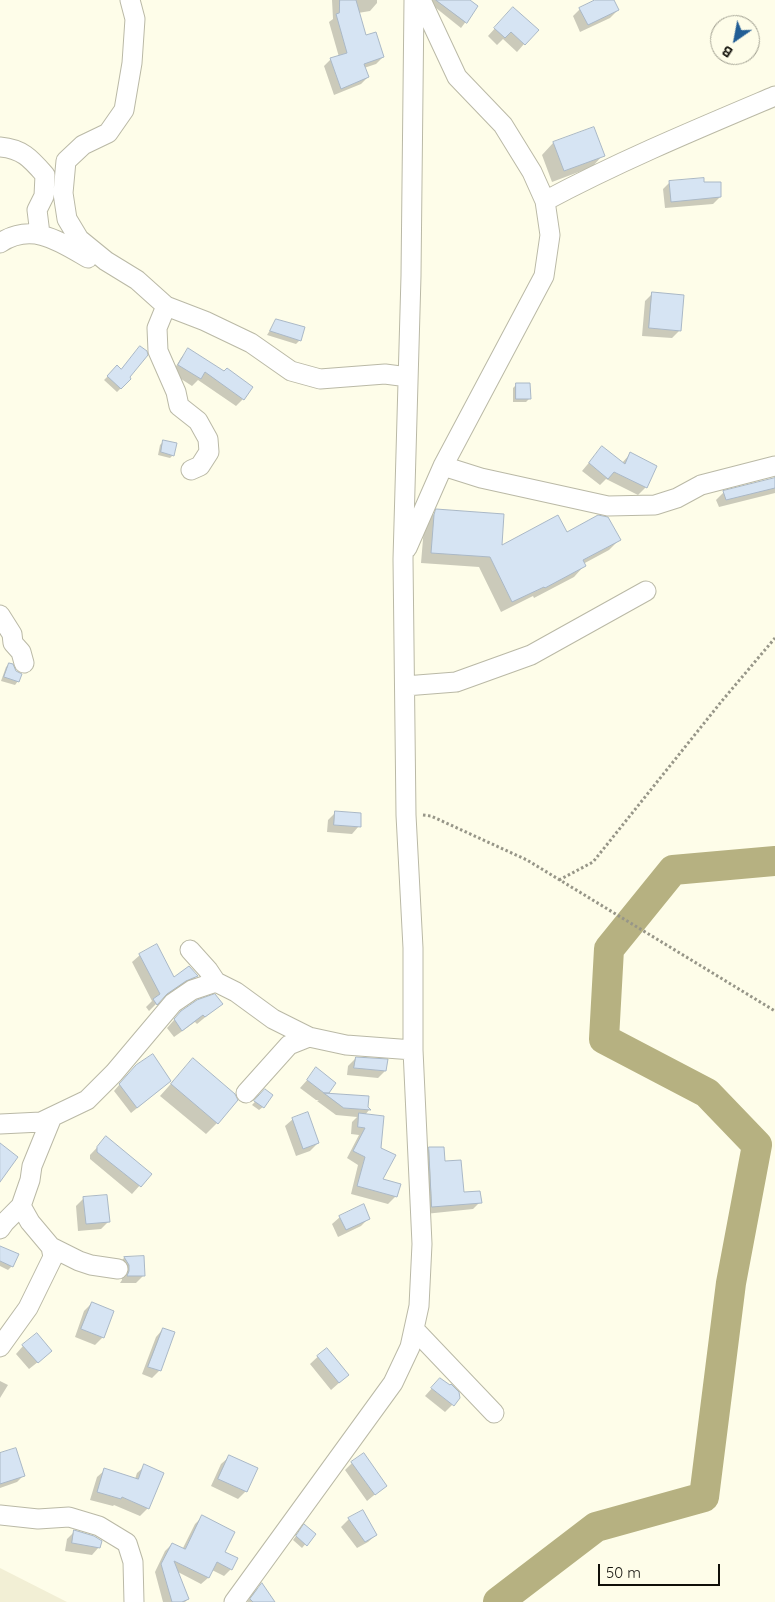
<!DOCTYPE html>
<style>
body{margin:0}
#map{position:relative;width:775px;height:1602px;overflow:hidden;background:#fefde9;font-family:Quicksand,sans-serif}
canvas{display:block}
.north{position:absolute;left:710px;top:15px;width:50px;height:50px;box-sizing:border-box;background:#fefde9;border:1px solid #9f9e8f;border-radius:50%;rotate:213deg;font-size:14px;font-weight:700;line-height:20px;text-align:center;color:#100f09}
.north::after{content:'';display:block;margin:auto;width:18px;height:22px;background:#225e95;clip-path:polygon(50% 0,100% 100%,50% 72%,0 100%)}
.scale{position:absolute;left:598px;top:1564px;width:122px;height:22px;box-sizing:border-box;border:2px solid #100f09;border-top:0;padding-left:6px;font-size:15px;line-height:18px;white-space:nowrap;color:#100f09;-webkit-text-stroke:4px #fefde9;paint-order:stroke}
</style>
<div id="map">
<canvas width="775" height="1602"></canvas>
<div class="north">B</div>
<div class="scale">50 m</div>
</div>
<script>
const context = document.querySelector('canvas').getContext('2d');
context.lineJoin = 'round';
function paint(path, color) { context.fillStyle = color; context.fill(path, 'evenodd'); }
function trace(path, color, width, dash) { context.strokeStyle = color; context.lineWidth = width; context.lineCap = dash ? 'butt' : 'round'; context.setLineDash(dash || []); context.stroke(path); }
paint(new Path2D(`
 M0,1568L67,1602H0Z`), '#f2efd5');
paint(new Path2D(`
 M332,0H377V3L370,11L358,13L365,36L383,57L376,64L364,68L368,77L361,84L334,95L324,66L331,59L339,57L329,22L333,19Z
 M426,0H466L476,8L461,28Z
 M598,0H613L618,10L610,18L580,32L573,16L580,9Z
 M506,16L524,44L517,52L503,39L497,45L488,36Z
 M593,128L603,155L592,167L552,182L542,155L553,143Z
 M670,182L703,183L720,197L713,204L665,208L663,189Z
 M652,294L679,331L672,338L642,336L645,301Z
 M276,321L300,340L296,344L267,335Z
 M189,350L243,399L236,406L198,380L192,386L172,373L181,358Z
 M117,367L130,379L117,392L104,380Z
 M516,385L529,399L526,402H513V388Z
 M164,441L173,455L170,458L158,455L160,445Z
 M602,447L622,463L630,454L655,466L645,488L638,495L606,479L600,485L582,471Z
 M775,479V493L719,507L716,500L724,492Z
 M437,511L501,547L566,533L619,540L609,550L583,564L584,566L574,577L534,598L533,596L501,612L479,567L421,563L424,527L426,521Z
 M9,664L18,681L15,685L1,681L6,667Z
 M335,813L359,826L352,834L327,832L328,820Z
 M140,955L174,979L197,976L189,983L177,988L160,1000L149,1011L146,1007L152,1001L132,962Z
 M221,1004L197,1024L195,1022L174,1037L167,1028L181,1012Z
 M356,1058L385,1071L378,1078L347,1075L348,1066Z
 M193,1059L217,1123L206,1134L160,1096Z
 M317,1069L328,1092L325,1094L367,1097L366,1108L369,1110L365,1115L380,1148L382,1180L396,1196L388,1204L351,1194L358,1165L347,1158L359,1135L351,1134L352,1122L357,1117L336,1115L317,1101L319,1100H316L300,1088Z
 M130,1072L163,1087L131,1113L114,1091Z
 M265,1091L263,1107L259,1110L252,1105Z
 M293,1119L318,1143L310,1151L296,1156L285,1126Z
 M106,1138L150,1174L132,1194L90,1159V1155Z
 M429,1149L444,1163L463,1193L480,1202L473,1209L425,1214L422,1156Z
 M84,1198L108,1222L101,1229L78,1231L76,1206Z
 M340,1217L369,1218L361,1226L338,1237L332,1224Z
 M0,1252L12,1266L8,1270L0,1266Z
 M124,1258H143L144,1275L136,1283H120L122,1280L121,1273L117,1265Z
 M92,1303L103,1337L95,1345L75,1337L84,1311Z
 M163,1329L160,1370L152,1378L142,1374L156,1337Z
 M23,1346L43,1358L29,1369L16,1354Z
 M326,1349L348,1375L331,1390L310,1364Z
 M0,1381L8,1385L0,1398Z
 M433,1387L459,1398L445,1412L425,1396Z
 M0,1454L24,1475L17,1482L0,1488Z
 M229,1457L246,1491L238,1499L211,1486L221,1464Z
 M352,1463L385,1486L367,1501L345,1470Z
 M145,1466L148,1508L140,1516L114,1505L113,1506L90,1500L97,1477L105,1470L135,1479L137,1473Z
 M202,1517L224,1553L231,1569L224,1576L212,1570L208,1578L201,1584L178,1572L188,1599L185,1602H163L155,1572L165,1551L172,1544L182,1550L195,1524Z
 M349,1519L376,1535L368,1542L357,1548L341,1527Z
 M301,1529L314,1534L302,1548L293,1540Z
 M74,1532L99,1547L92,1555L65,1551L67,1539Z
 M262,1585L274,1602H247L254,1592Z`), '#0003');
trace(new Path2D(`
 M498,1602L596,1527L704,1497L731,1283L757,1145L707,1093L604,1039L609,949L673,870L775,861`), '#b6b181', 30);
const building = new Path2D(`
 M340,0H356L366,35L376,32L384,57L364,64L369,77L341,89L330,58L347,53L336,14L339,13Z
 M436,0H470L478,6L467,23Z
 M595,0H614L619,10L588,25L579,8Z
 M513,7L539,30L525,45L511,32L505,38L494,28Z
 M594,127L605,156L564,171L553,142Z
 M704,178V182H721V197L671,202L669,181Z
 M652,292L684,295L681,331L649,328Z
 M276,319L305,327L301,341L270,331Z
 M140,346L147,351L148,355L130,377L131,379L121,389L107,376L117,365L121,369Z
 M188,348L224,371L227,368L253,387L244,400L205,372L201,379L178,365Z
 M516,383H530L531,399H516Z
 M163,440L177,443L174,456L161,452Z
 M602,446L625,464L630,452L657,466L647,488L614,472L608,479L589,463Z
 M775,478V488L726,500L723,491Z
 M436,509L504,514L502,545L558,515L567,532L598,515L608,517L621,540L583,560L586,566L545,588L544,587L512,602L490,557L431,553L434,515Z
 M9,663L13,664L16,671L22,674L19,682L4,677Z
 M335,811L361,813V827L334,825Z
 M157,944L174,977L189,966L198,976L186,981L167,994L157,1005L153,999L160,994L139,954Z
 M215,994L223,1004L205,1017L203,1015L182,1031L174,1019L181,1011L197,1000Z
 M153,1054L171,1081L137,1108L119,1084L136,1065Z
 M356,1057L388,1059L386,1071L354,1068Z
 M193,1058L235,1094L238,1100L218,1124L171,1084Z
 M316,1067L336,1083L329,1093H324L307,1080Z
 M265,1089L273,1095L264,1108L254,1101Z
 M324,1093L369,1096L368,1107L371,1110L344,1108Z
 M308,1112L319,1143L303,1149L292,1118Z
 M359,1113L384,1116L381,1148L396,1155L383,1179L401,1184L397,1197L357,1186L365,1157L353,1151L365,1128L358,1127Z
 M106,1136L152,1174L141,1187L97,1152V1147Z
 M0,1143L18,1157L0,1182Z
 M429,1147H444L445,1161L461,1160L464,1192L480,1191L482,1203L432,1207Z
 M107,1195L110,1222L86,1224L83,1197Z
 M364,1204L370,1219L346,1230L339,1216Z
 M0,1246L19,1254L13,1267L0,1261Z
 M144,1256L145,1276H127L129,1271V1265L124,1257Z
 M92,1302L114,1311L104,1338L81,1329Z
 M163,1328L175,1332L161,1371L148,1367Z
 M37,1333L52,1351L38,1363L22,1345Z
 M327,1348L349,1375L339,1383L317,1356Z
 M440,1378L450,1385L451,1384L459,1392L460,1398L454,1406L431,1388Z
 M16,1448L25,1476L0,1484V1453Z
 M364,1453L387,1486L375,1495L351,1462Z
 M229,1455L258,1468L247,1492L218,1479Z
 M144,1464L164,1473L149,1509L122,1497L121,1499L97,1492L104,1468L138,1479Z
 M363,1510L377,1535L365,1542L348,1518Z
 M202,1515L235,1532L225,1552L238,1558L232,1570L217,1562L209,1578L174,1561L189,1599L182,1602H172L161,1564L172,1543L185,1549Z
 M304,1524L316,1534L307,1546L296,1536Z
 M74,1530L94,1536L102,1541L100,1548L72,1543Z
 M262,1583L275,1602H253L250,1599Z`);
paint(building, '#d6e4f3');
trace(building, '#aab8c6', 1);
const minor = new Path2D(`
 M130,0L135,19L132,63L124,110L108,133L83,145L66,161L63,193L67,219L79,239L106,261L137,280L166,306L205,321L251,343L291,371L320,379L385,374L408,377
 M0,147C23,149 31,159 45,175L44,196L37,210L40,234
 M545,201C620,161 697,129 775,96
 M0,243C32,222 59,241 88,258
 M166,306L157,328L158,351L176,392L179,406L198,421L208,439L209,452L200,466L191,470
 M443,466L481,478L608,506L655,505L677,498L701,485L775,466
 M407,548L443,466L544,276L550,235L545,201L532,172L503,125L457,77L421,0
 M0,615L12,634L13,643L21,652L24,663
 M405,686L456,682L531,655L646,591
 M190,950L208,970L216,982L236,992L273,1019L309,1037L346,1045L413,1050
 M246,1093L289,1045L309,1037
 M0,1124L41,1122L87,1100L114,1073L173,1003L192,990L216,982
 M0,1229L5,1222L21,1206
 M51,1247L79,1261L91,1265L118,1269
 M414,1329L494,1413
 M0,1347L28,1308L53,1257L51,1247L30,1222L21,1206L30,1180L32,1166L52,1117
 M0,1515L38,1519L69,1517L99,1526L127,1543L133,1562L134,1602
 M234,1602L393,1383L410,1347L419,1306L422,1244L413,1050V948L406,815L403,559L411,276L414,0`);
trace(minor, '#bab9a6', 21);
trace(new Path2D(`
 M423,815L431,816L527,860L775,1011
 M559,880L593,862L721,702L775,638`), '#979688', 3, [2.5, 2.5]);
trace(minor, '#fff', 19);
</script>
